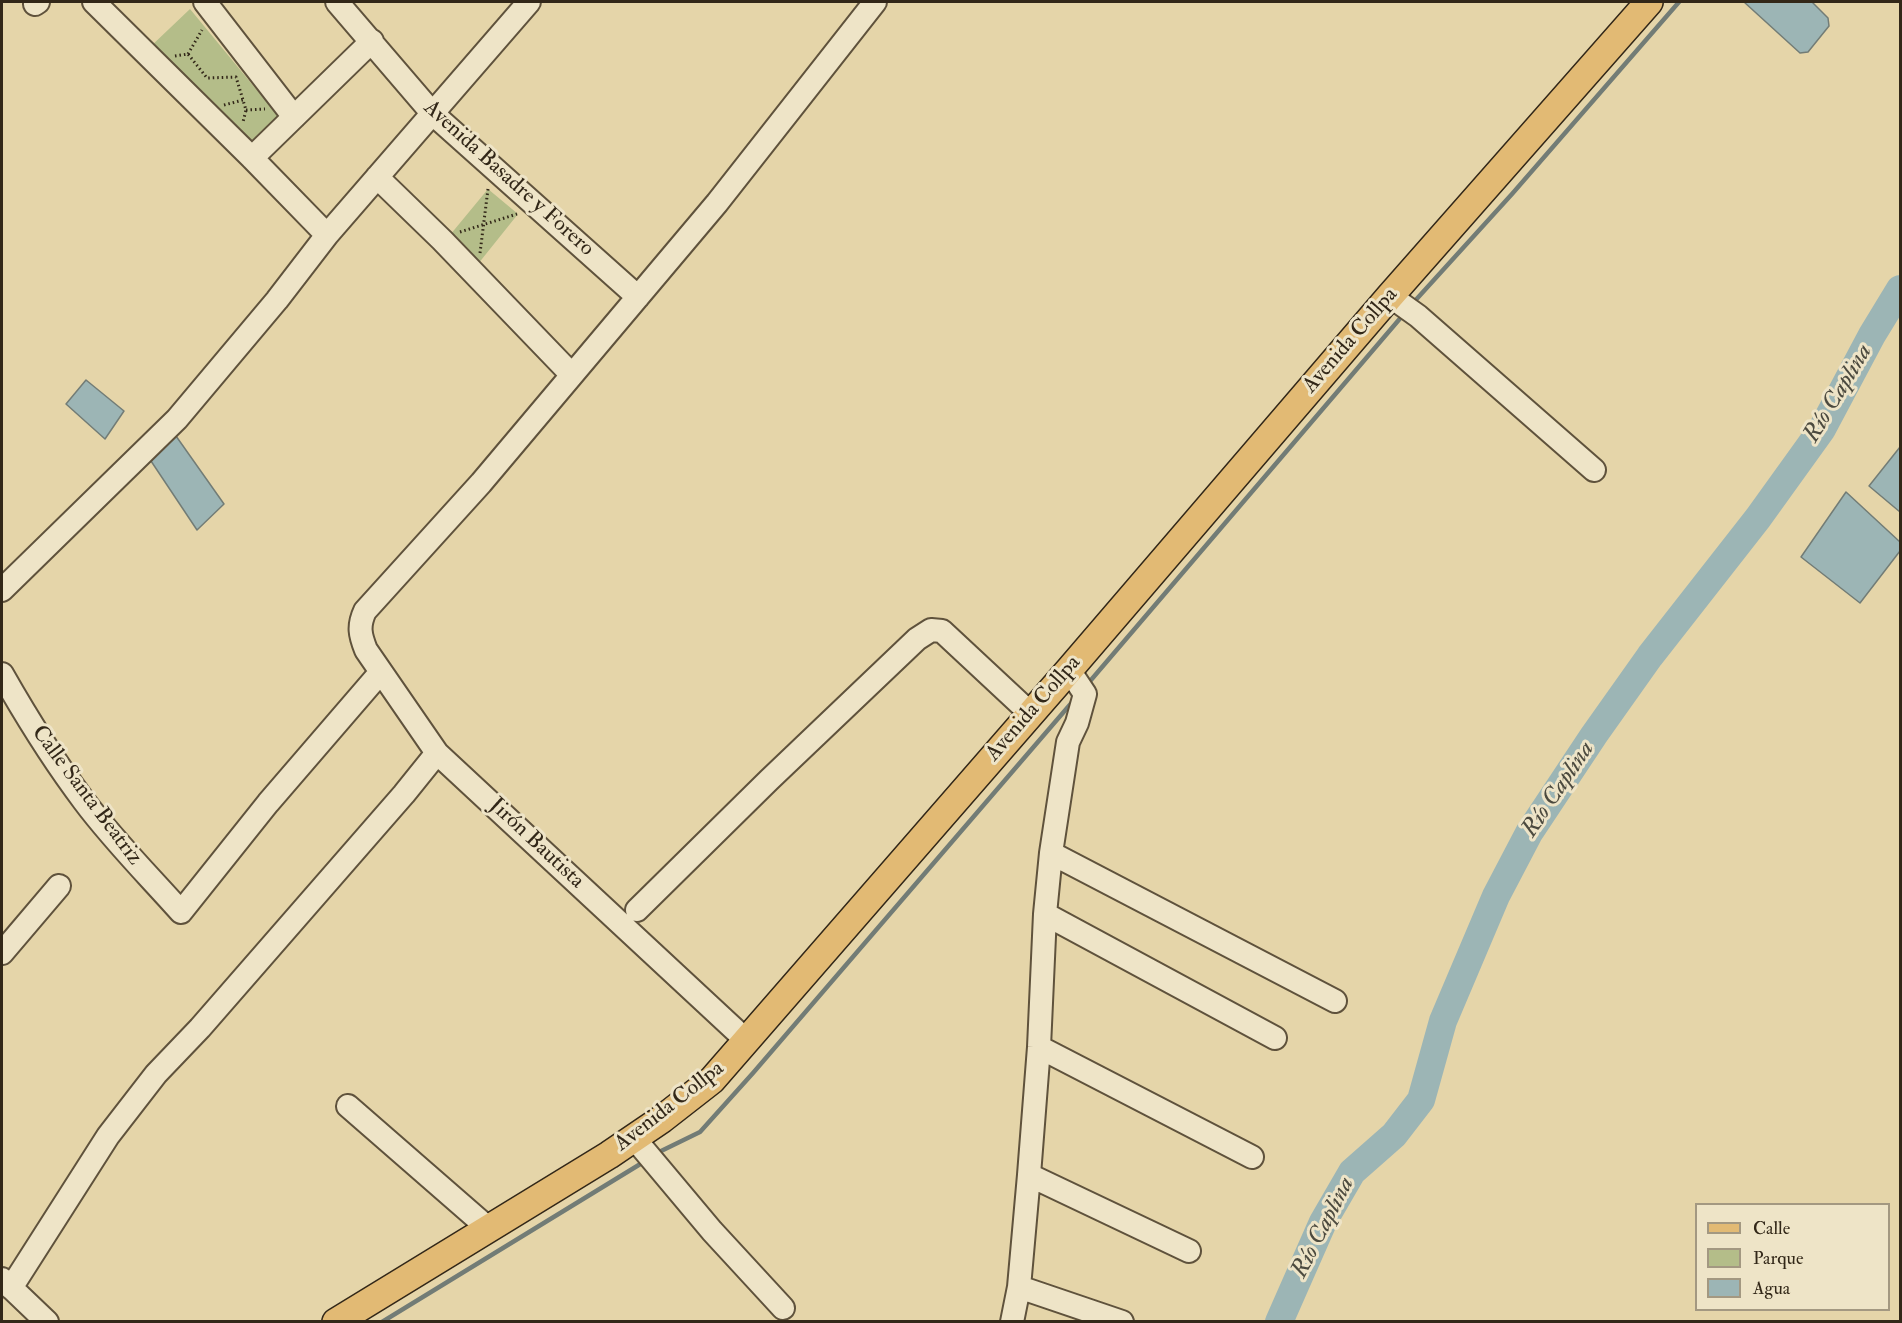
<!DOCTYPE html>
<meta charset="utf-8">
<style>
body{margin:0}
#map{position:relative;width:1902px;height:1323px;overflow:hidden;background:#e5d5a9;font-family:"IM FELL Double Pica",serif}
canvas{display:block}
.frame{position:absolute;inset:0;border:3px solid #322718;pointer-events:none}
.legend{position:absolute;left:1695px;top:1203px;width:195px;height:108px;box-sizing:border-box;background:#eee4c7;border:2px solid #a39881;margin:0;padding:8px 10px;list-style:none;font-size:18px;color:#322718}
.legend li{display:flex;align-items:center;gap:12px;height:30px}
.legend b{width:30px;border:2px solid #a39881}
</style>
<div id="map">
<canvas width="1902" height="1323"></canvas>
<div class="frame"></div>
<ul class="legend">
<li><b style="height:8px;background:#e2ba74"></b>Calle</li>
<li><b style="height:16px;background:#b4bd89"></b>Parque</li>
<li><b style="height:16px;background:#9cb5b5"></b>Agua</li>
</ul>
</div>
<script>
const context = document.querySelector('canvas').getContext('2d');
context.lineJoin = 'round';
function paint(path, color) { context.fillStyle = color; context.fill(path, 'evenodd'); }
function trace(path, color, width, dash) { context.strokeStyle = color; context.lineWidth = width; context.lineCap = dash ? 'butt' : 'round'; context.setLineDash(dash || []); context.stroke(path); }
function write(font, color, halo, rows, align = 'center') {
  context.font = font + ' "IM FELL Double Pica",serif'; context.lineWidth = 6; context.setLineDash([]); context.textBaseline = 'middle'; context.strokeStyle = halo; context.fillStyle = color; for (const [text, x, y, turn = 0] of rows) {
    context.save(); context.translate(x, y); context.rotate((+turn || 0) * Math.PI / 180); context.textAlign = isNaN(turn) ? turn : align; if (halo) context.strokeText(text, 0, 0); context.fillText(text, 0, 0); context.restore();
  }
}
paint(new Path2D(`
 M190,9L284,123L251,153L149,48Z
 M488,189L518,214L478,264L450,235Z`), '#b4bd89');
const water = new Path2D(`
 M1744,2H1812L1828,18L1829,26L1808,52L1800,53Z
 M86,380L124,411L105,439L66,404Z
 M176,436L224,504L197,530L151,461Z
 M1900,447V512L1869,486Z
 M1846,492L1900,542V551L1860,603L1801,557Z`);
paint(water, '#9cb5b5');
trace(water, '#727c76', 1.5);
trace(new Path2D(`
 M1413,303L1512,194L1679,2
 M1091,680L1403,315
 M657,1153L700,1132L753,1073L1074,700
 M382,1322L642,1163`), '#727c76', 4.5);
trace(new Path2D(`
 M1279,1322L1323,1222L1352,1172L1394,1135L1421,1100L1443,1021L1496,896L1529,833L1594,735L1650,656L1758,518L1822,429L1872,335L1900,289`), '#9cb5b5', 28);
const minor = new Path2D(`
 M94,2L252,158L327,235
 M205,2L294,117
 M337,2L433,114L638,297
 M35,4L38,2
 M252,158L372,41
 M377,177L442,240L572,375
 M1390,296L1418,316L1594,470
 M2,590L177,419L277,300L327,235L529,2
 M2,674C27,718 53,760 84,801C113,840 148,875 181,912L268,803L380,673
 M1051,853L1335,1001
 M637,910L769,780L917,639L931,630L942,631L1030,713
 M1045,914L1275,1038
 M2,953L59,886
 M747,1041L437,753L366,650C360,635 358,626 365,611L481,483L717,203L875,2
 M1039,1047L1252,1157
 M348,1106L488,1228
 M634,1138L712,1231L783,1308
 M1029,1175L1189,1251
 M2,1279L47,1322
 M1019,1287L1122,1322
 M11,1288L108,1136L156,1074L200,1028L404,794L437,753
 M1012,1322L1019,1287L1029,1175L1039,1047L1045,914L1051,853L1068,742L1077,723L1085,694L1069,670`);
const major = new Path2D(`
 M336,1322L609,1155L662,1119L712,1080L1069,670L1390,296L1649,2`);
trace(minor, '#5f523c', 26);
trace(major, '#322718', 30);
trace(new Path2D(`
 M188,54L202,30
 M175,56L188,54L207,78L236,77L246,110L243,122
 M224,105L243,100
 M246,110L265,109
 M460,232L517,214
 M480,253L488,189`), '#322718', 3, [1.5, 3]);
trace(minor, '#eee4c7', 22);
trace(major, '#e2ba74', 27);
write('22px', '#322718', '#eee4c7', [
 ["Avenida Basadre y Forero",508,179,42],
 ["Avenida Collpa",1351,341,-49],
 ["Avenida Collpa",1034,709,-49],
 ["Calle Santa Beatriz",86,796,53],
 ["Jirón Bautista",536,844,43],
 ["Avenida Collpa",670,1107,-38]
]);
write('italic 24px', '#4c4a3f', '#eee4c7', [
 ["Río Caplina",1839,394,-59],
 ["Río Caplina",1559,790,-56],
 ["Río Caplina",1324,1228,-63]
]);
</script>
